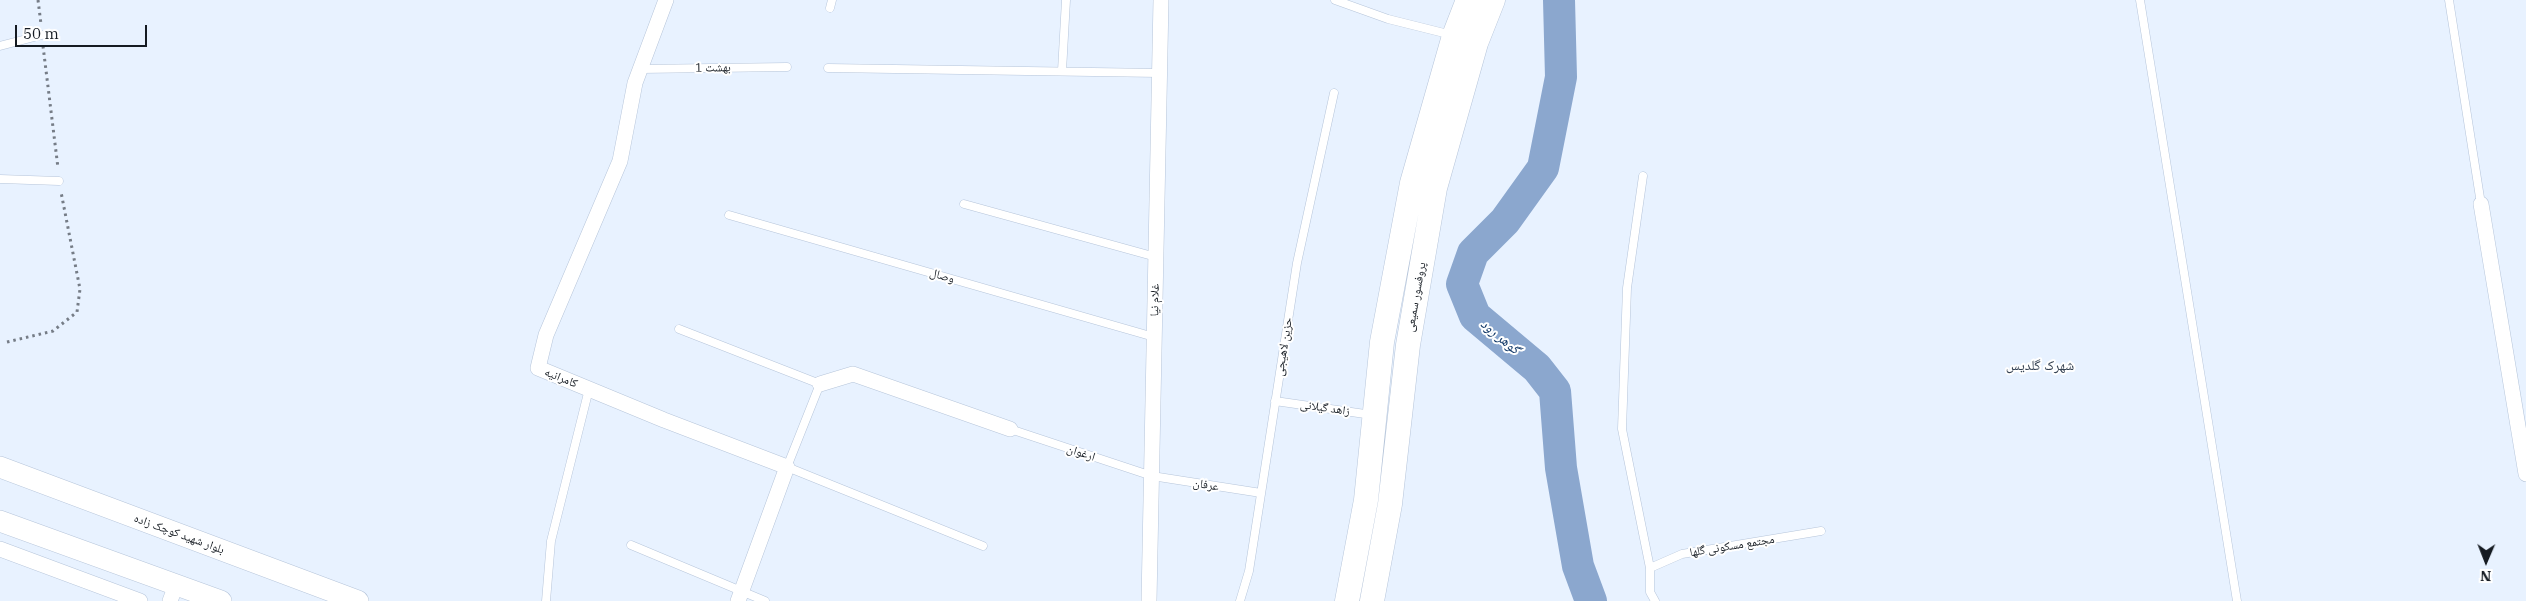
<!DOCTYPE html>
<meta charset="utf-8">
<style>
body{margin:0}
#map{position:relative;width:2526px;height:601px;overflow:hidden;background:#e8f2ff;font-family:"IBM Plex Serif",serif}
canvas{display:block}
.north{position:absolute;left:2461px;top:536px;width:50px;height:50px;-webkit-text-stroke:4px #fff;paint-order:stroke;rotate:181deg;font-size:14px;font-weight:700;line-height:20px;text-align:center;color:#151b22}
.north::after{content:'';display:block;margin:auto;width:18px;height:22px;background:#151b22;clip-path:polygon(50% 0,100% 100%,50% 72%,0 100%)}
.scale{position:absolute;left:15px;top:25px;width:132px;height:22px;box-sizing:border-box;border:2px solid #151b22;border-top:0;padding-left:6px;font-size:15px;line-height:18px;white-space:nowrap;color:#151b22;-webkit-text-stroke:4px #fff;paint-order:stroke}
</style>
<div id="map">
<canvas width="2526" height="601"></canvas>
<div class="north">N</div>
<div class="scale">50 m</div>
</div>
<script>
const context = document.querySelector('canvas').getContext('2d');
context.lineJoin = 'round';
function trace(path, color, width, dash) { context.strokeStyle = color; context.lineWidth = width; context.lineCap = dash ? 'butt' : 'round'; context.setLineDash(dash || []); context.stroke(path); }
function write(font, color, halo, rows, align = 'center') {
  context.font = font + ' "IBM Plex Serif","Noto Naskh Arabic",serif'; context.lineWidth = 4; context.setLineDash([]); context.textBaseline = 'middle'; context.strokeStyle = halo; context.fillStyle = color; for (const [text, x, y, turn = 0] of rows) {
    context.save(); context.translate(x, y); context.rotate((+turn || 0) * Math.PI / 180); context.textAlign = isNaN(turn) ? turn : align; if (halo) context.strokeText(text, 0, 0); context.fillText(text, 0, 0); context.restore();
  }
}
trace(new Path2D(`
 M1559,0L1561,77L1543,168L1505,221L1473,253L1462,284L1475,316L1537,368L1555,391L1561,468L1578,566L1591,601`), '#8ba7ce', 32);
const service = new Path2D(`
 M1335,0L1388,19L1452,35
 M2140,0L2237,601
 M2449,0L2481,204
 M830,8L832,0
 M0,46L42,35
 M828,68L1159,73
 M640,69L787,67
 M1062,71L1066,0
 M1643,176L1627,288L1622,429L1650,568
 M0,179L59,181
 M964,204L1156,257
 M729,215L1154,337
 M679,329L820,384L787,467L983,546
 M1275,401L1372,415
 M1010,429L1152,476L1261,493
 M631,545L765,601
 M546,601L551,541L589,389
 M1240,601L1249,571L1297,263L1334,93
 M1655,601L1650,592V568L1682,554L1821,531`);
const minor = new Path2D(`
 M666,0L635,83L620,161L546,335L538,368L664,420L787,467L738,601
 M2481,204L2526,474
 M820,384L853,374L1010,429
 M0,549L140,601
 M170,601L176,585
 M1149,601L1161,0`);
const secondary = new Path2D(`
 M0,467L358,601
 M0,521L221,601`);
const primary = new Path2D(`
 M1347,601L1366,500L1382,342L1412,183L1454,36L1468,0
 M1372,601L1390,504L1408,345L1435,188L1476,43L1493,0`);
trace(service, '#b6c5da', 9);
trace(minor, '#b6c5da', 16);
trace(secondary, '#b6c5da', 22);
trace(primary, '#b6c5da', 25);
trace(new Path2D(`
 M38,0L41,24
 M43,46L58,168
 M7,342L53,331L77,312L80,289L61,192`), '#757c86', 3, [2.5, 4]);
trace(service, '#fff', 8);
trace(minor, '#fff', 15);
trace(secondary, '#fff', 21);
trace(primary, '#fff', 24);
write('12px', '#151b22', '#fff', [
 ["بهشت 1",713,68,-1],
 ["وصال",942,276,16],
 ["پروفسور سمیعی",1416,297,-80],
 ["غلام نیا",1155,300,-89],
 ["حزین لاهیجی",1284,347,-81],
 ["کامرانیه",561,378,22],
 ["زاهد گیلانی",1325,408,8],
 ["ارغوان",1081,453,18],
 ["عرفان",1206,485,9],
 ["بلوار شهید کوچک زاده",179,534,20],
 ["مجتمع مسکونی گلها",1732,546,-9]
]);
write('italic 14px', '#103767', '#fff', [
 ["گوهر رود",1500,337,40]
]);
write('14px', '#354253', '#fff', [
 ["شهرک گلدیس",2040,366]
]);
</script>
